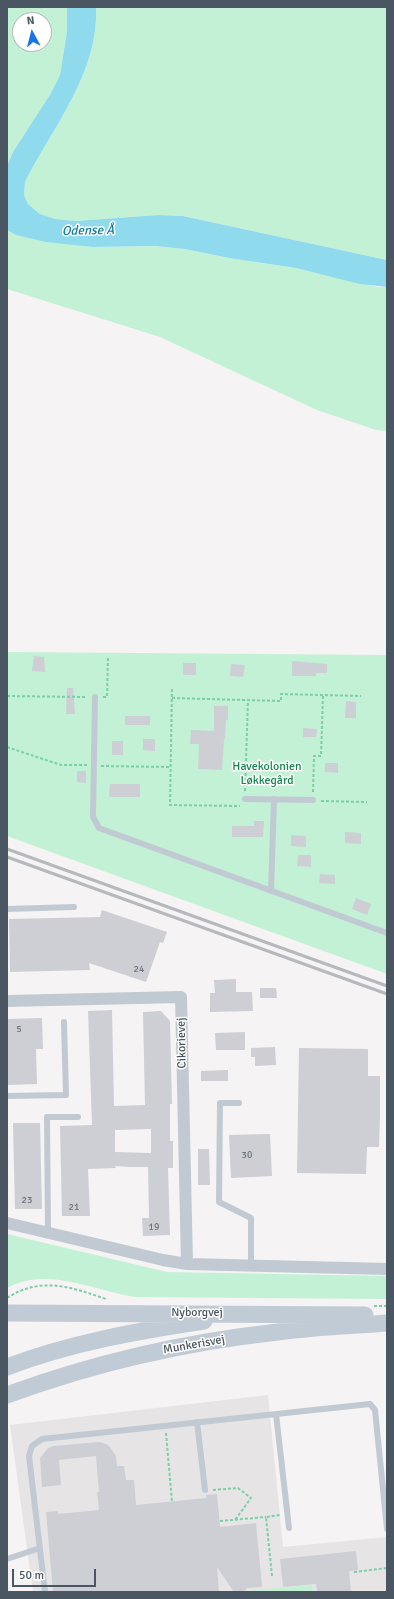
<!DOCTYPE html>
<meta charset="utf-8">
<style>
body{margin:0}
#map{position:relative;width:394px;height:1599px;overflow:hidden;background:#f5f3f3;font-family:Signika,sans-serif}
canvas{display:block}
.frame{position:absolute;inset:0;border:8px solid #4a5661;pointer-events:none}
.north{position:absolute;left:12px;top:12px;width:40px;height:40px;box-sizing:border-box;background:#fff;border:1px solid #b7bbc0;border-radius:50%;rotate:353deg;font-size:11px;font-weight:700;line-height:16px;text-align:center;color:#4a5661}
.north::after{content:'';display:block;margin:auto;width:14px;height:18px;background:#1a73e8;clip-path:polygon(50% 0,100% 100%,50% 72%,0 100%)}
.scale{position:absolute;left:12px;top:1569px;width:84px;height:18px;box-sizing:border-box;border:2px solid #4a5661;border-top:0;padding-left:5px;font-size:12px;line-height:14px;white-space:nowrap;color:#4a5661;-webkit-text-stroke:3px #fff;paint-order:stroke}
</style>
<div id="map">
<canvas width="394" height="1599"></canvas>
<div class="frame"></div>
<div class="north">N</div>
<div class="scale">50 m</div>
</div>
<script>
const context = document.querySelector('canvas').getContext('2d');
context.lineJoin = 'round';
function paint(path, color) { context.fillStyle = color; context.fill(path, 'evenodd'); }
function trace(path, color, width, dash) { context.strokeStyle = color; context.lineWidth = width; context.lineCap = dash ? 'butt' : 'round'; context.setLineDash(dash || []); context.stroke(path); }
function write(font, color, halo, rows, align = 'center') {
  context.font = font + ' Signika,sans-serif'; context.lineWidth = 3; context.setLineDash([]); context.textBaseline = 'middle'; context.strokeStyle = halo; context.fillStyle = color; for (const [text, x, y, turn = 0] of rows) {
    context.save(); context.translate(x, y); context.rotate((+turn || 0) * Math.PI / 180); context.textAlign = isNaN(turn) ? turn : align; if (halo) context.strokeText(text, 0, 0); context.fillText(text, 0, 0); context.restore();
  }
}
paint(new Path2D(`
 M268,1395L283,1547L387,1537V1592H33L10,1425Z`), '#e6e4e5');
paint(new Path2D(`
 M7,7H67V31L60,75L51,93L13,152L7,166ZM20,20H44V44H20Z
 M96,7H387V260L183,216L158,215L76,221L55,219L40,214L28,204L24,195L25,182C53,126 99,73 96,7Z
 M7,230L16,235L93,247L155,246L185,249L229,258L296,268L378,287H387V431L376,430L317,410L160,337L7,289Z
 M7,652L387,655V974L7,836Z
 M7,1234L167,1272L387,1276V1299L135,1297C93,1291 49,1266 7,1288Z
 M312,1585L313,1592H248V1591Z`), '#c3f1d5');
paint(new Path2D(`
 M67,7H96C99,73 53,126 25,182L24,195L28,204L40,214L55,219L76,221L158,215L183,216L387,260V287L360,284L296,268L229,258L185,249L155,246L93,247L46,242L16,235L7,230V166L13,152L51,93L60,75L67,31Z`), '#90daee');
paint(new Path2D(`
 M34,656L44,657L45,672L32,671Z
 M292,661L327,664V673H316V676H292Z
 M183,663H196V675H183Z
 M231,664L245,665L243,677L230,676Z
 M67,688H73L75,714H66Z
 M346,701L356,702V718H345Z
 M214,706H228V720H226L225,739H224L222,770L198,769L199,744H190L191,730L214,731Z
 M125,716H150V725H125Z
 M303,728L317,729L316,737H303Z
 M143,739H155V751L143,750Z
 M112,741H123V755H112Z
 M325,763H338V773L325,772Z
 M77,771H86V783L77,782Z
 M110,784H140V797H109Z
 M254,821H264L263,837H232V826H254Z
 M345,832L361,833V844L345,843Z
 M291,835L306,836V847L291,846Z
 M298,855H311V867L297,866Z
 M320,874L335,875V884L319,883Z
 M356,898L371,904L367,915L352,909Z
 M102,910L167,932L163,943L160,942L146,982L89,963L90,970L10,972L9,919L100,917Z
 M236,979V992H252L253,1011L210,1012V993H215L214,980Z
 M260,988H276L277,998H260Z
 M112,1010L114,1106L145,1105L143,1012L161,1011L170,1021L172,1104H170V1141H173V1168H168L170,1235L143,1236L142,1218H149L148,1167H129L115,1166L116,1168L88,1169L90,1216H62L60,1126L92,1125L88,1011ZM151,1129V1153L115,1152V1130Z
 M42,1018L43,1049H36L37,1084L7,1085V1019Z
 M245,1032V1050H216L215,1033Z
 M275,1047L276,1065L255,1066V1057H251V1048Z
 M299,1048L368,1049V1076H380V1116L379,1147H367L366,1174L297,1173Z
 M228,1070V1081H201V1071Z
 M13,1123H40L42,1209H15Z
 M270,1134L272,1176L231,1178L229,1135Z
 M198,1149H209L210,1185H198Z
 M100,1442L108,1445L112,1450L116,1456L117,1466H124L126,1480H134L136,1505L206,1498V1495L217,1494L220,1527L256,1523L262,1587L247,1588L244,1592H234L217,1567L219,1592H205V1591L53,1592L46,1512L58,1511V1514L99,1510L97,1492H99L96,1456L59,1460L61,1485L42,1487L40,1458L48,1448L53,1446Z
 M356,1551L358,1570L349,1571L351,1592H317L316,1584L283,1587L280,1559Z`), '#cdcfd5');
trace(new Path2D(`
 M172,689L170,805L240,806
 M7,696L86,697
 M103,697H107L108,656
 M172,698L281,701V694L361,696
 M7,747L61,765H87
 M101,766L171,767
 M245,791L248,700
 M313,792L314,756H321L323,695
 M321,801L367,802
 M7,1298C41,1276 71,1287 106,1299
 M374,1306H387
 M166,1433L172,1502
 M213,1490L238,1488L251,1498L235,1520
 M220,1521L266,1517
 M354,1572L387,1568
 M272,1576L266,1517L280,1515`), '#7ad0a6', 2, [3, 2]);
trace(new Path2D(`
 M95,697L93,817L99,828L387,933
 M245,799L313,800
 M271,891L274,799
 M7,909L74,907
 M7,1096L66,1095L64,1022
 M239,1103H220L219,1202L251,1218V1266
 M48,1233L47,1117H78
 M276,1414L289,1528
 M197,1422L205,1490
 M7,1559L40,1548
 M45,1592L29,1456L32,1446L42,1439L370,1404L375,1410L387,1529`), '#c1cad2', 6);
trace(new Path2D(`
 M7,1001L181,997L187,1264
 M7,1223L163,1260L187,1264L387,1269`), '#c1cad2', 12);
trace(new Path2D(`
 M7,1313L365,1315
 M7,1367C70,1343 137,1331 204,1321
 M7,1395C94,1363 186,1342 278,1332C314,1327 351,1326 387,1323`), '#c1cbd6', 17);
trace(new Path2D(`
 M7,849L387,986
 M7,857L387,994`), '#b5b8bd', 3);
write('10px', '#6b747e', null, [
 ["24",139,969],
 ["5",19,1029],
 ["30",247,1155],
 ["23",27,1200],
 ["21",74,1207],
 ["19",154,1227]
]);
write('12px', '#17864f', '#fff', [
 ["Havekolonien",267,767],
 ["Løkkegård",267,781]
]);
write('12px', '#4a5661', '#fff', [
 ["Cikorievej",182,1043,-91],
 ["Nyborgvej",197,1313],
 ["Munkerisvej",194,1345,-10]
]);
write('italic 13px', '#0c7c9b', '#fff', [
 ["Odense Å",88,231,-1]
]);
</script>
